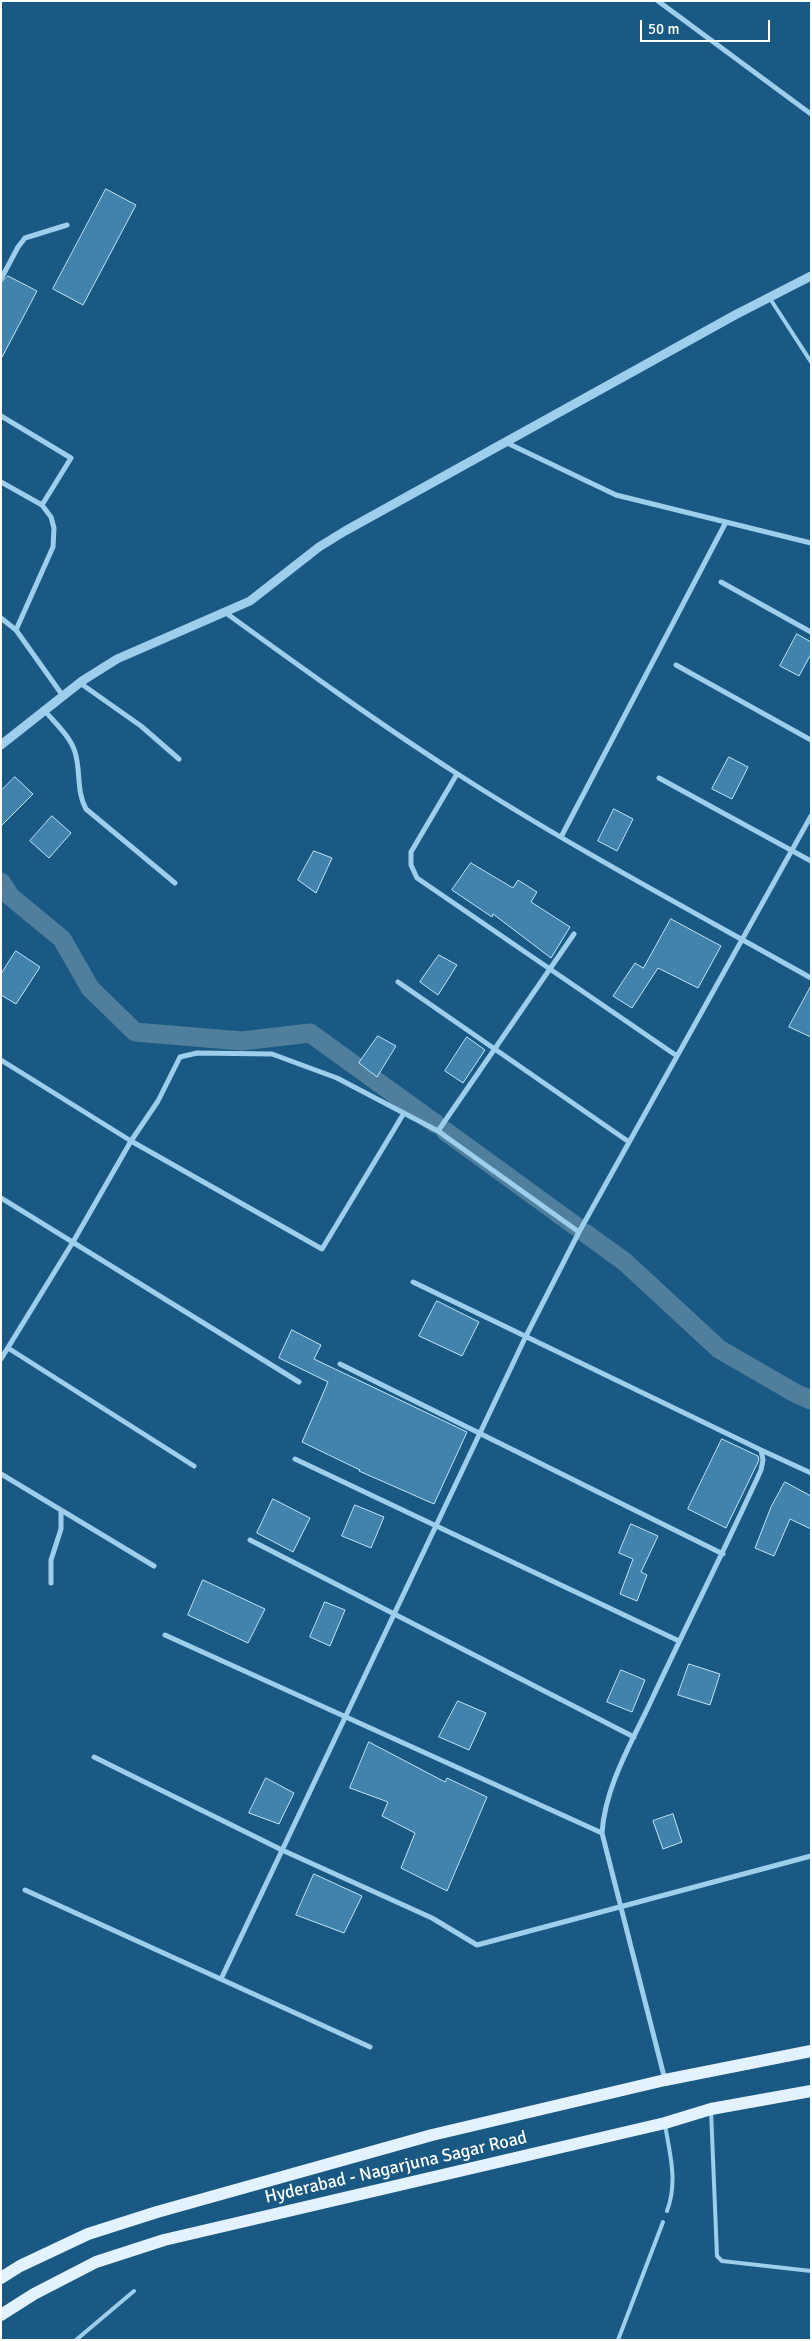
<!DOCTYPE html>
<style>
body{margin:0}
#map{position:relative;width:812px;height:2341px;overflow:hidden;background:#195983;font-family:Signika,sans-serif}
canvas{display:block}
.frame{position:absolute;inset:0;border:2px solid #fff;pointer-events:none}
.scale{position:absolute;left:640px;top:20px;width:130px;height:22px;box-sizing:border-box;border:2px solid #fff;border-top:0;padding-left:6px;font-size:15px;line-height:18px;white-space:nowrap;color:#fff;-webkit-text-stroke:4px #195983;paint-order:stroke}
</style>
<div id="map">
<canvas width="812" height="2341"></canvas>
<div class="frame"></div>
<div class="scale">50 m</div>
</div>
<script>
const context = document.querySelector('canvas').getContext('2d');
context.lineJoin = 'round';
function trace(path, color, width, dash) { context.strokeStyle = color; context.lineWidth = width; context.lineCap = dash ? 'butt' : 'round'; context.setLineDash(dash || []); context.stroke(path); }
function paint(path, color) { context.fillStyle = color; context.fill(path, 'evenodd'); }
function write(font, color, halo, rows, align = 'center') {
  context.font = font + ' Signika,sans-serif'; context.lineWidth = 4; context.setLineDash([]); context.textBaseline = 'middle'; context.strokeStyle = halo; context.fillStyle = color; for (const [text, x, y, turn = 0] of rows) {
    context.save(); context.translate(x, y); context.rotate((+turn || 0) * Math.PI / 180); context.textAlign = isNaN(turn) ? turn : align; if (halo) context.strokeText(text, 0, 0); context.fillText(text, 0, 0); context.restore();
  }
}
trace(new Path2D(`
 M1,882L10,896L62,939L90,988L135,1032L242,1041L310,1033L436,1124
 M445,1131L577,1227
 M585,1233L625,1262L719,1349L795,1393L811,1400`), '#507f9d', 19);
const building = new Path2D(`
 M106,189L136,205L83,305L53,289Z
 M8,276L37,291L1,359V283Z
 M797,634L811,642V654L799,676L780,666Z
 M729,757L748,767L732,799L712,789Z
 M15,777L33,794L1,826V791Z
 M614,809L633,819L617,851L598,841Z
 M52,816L71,833L49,858L30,841Z
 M314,851L332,858L316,893L298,880Z
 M471,863L513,888L518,880L537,892L531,902L570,927L551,958L493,914L492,917L452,890Z
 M671,919L721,946L698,988L658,968L632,1008L613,996L635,963L643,968Z
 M16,951L40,967L16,1004L1,995V974Z
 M439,955L457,965L438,995L420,982Z
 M811,986V1037L789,1027Z
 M378,1036L396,1046L377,1077L359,1063Z
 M467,1037L485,1050L463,1083L445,1071Z
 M437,1301L479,1322L462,1356L419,1336Z
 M292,1330L321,1345L314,1359L467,1432L434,1504L359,1471L360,1470L302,1442L328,1382L279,1358Z
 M722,1439L758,1456L759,1460L726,1528L688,1509Z
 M785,1482L811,1496V1529L790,1519L774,1556L755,1548L771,1507Z
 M273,1499L310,1518L293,1552L257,1533Z
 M355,1505L384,1517L371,1548L342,1536Z
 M631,1524L658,1536L641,1572L647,1575L637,1601L620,1594L633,1559L619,1553Z
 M203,1580L265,1609L248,1643L188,1615Z
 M325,1602L345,1610L330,1646L310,1637Z
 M689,1664L720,1674L710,1705L678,1695Z
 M621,1670L645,1680L632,1712L607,1702Z
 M458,1701L486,1713L469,1750L439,1737Z
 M369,1742L445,1782L447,1778L487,1797L447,1891L401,1868L415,1833L382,1816L388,1802L350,1788Z
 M266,1778L294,1793L279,1824L249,1813Z
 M673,1814L682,1842L663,1849L653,1821Z
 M314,1874L362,1896L344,1933L296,1915Z`);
paint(building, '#4183ad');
trace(building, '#c2e4f9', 1);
trace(new Path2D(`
 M769,297L811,362
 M711,2110L717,2256L722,2261L811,2271
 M665,2125C670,2154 678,2182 667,2211
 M76,2340L134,2291
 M618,2340L663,2222`), '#9dceec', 4);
trace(new Path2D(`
 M658,1L811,114
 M1,279L18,247L25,238L67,225
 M1,416L71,458L42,505
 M505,442L616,495L811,543
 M1,482L42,505L51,517L54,528L53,547L16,630
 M721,582L811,632
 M226,613C302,668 378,723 456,773C571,847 692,911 811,978
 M1,618L16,630L63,696
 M676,665L811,740
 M80,683L141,726L179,759
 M45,711C55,723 70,736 75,752C81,771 76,791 86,809L175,883
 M457,774L411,852V865L417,878L677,1056
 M659,778L811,861
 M561,837L726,522
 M398,982L629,1142
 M1,1060L131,1141L322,1249L404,1113
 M438,1131L574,934
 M1,1198L299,1382
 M413,1282L761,1450L763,1460L761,1470C726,1547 688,1622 652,1699C632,1742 605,1786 602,1833L665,2080
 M8,1348L194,1466
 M1,1359L73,1242L131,1141L158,1101L180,1057L197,1053L272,1054L337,1078L438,1131L579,1232
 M340,1364L723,1554
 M761,1450L811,1473
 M295,1459L679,1641
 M1,1474L154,1566
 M250,1540L634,1737
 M51,1583V1560L61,1529V1510
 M165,1635L602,1833
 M94,1757L282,1850L432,1918L477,1945L811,1856
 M25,1890L370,2047
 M221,1979L526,1336L579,1232L811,816`), '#9dceec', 5);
trace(new Path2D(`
 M1,745L82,681L117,659L250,601L319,547L345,531L735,315L811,276`), '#9dceec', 9);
trace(new Path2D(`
 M1,2278L20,2266L88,2234L157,2212L432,2135L665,2080L811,2051
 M1,2315L34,2294L96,2262L164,2240L665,2123L711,2109L811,2091`), '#e2f2ff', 12);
write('18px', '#fff', '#195983', [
 ["Hyderabad - Nagarjuna Sagar Road",396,2168,-13]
]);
</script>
